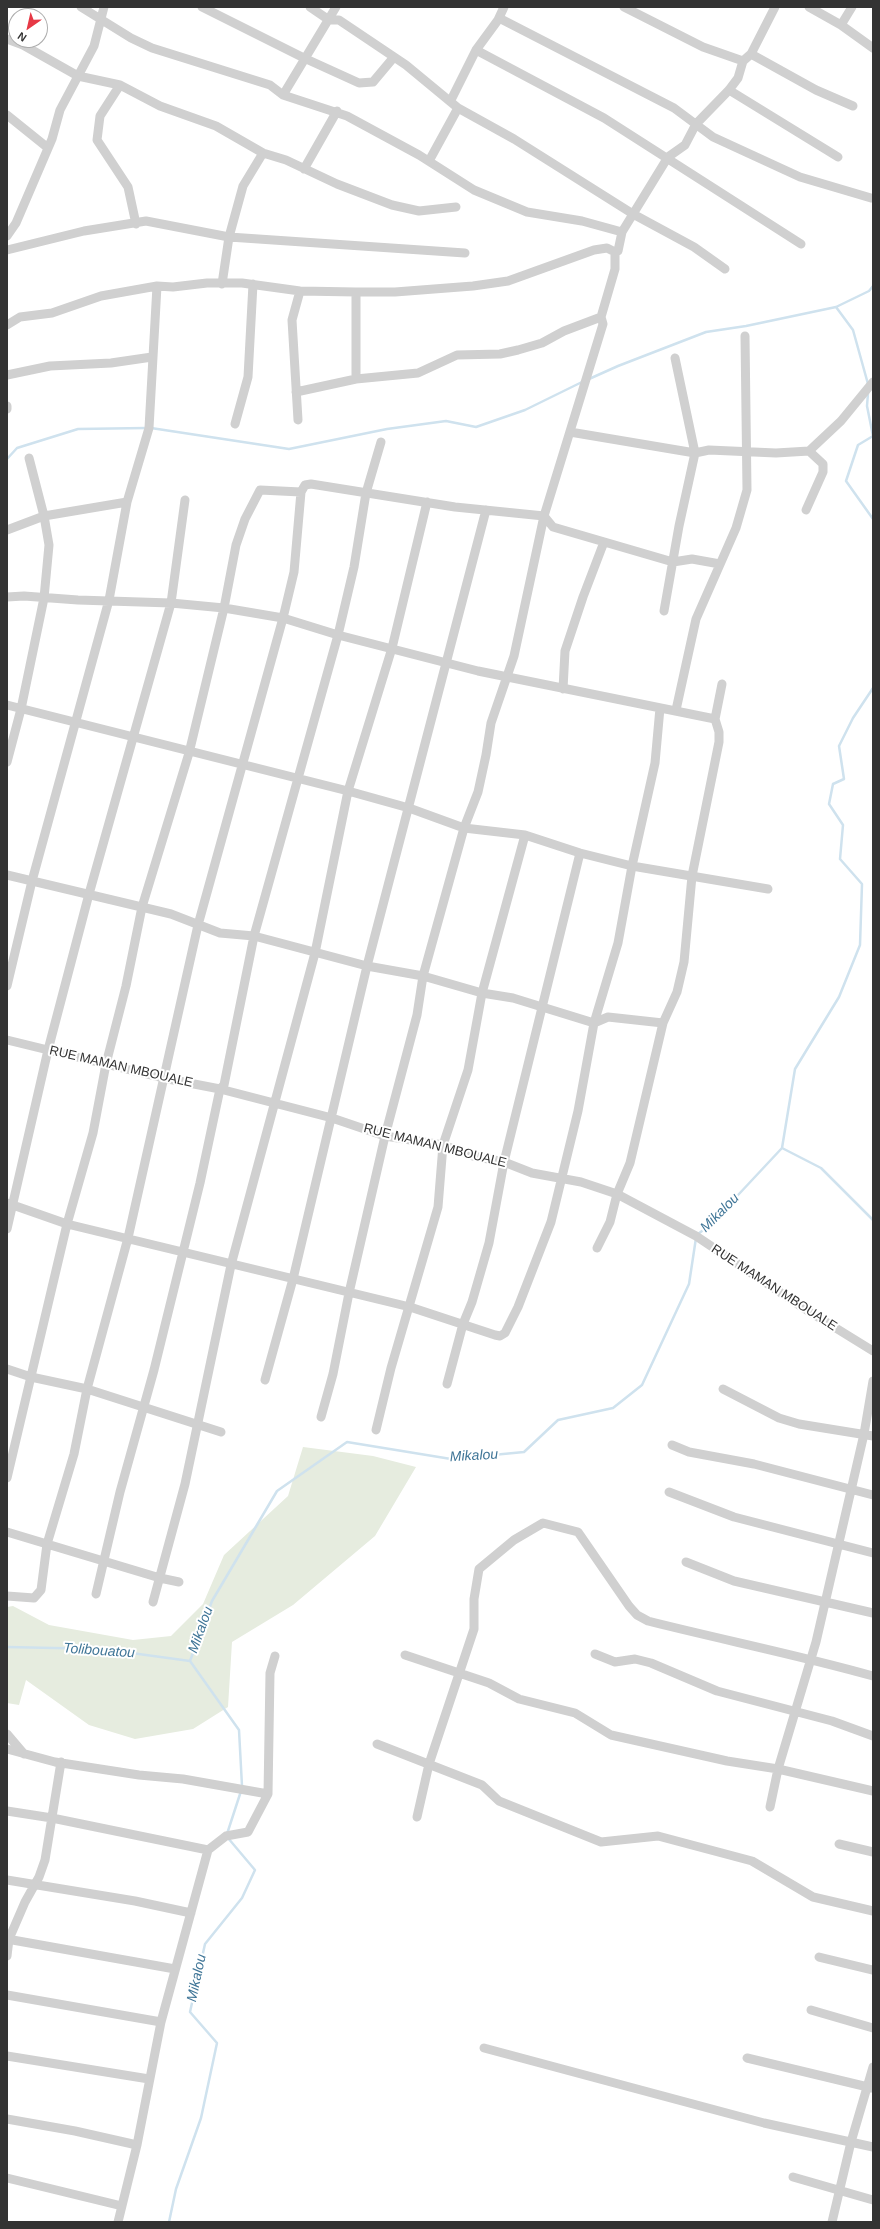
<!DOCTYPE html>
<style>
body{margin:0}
#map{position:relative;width:880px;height:2229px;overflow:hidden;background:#fff;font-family:Helvetica,sans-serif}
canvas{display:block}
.frame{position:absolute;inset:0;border:8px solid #333;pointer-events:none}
.north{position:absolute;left:8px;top:8px;width:40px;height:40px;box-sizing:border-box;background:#fff;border:1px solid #adadad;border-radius:50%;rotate:214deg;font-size:11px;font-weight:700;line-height:16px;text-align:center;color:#333}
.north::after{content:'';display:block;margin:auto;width:14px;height:18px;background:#e63946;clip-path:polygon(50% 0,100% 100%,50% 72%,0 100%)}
</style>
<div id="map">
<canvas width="880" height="2229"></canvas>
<div class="frame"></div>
<div class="north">N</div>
</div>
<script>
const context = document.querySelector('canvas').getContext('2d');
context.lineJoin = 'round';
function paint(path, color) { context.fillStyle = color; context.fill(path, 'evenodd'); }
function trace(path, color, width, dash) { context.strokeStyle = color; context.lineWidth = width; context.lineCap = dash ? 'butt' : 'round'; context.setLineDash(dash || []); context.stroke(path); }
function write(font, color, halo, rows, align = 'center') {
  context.font = font + ' Helvetica,sans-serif'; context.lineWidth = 4; context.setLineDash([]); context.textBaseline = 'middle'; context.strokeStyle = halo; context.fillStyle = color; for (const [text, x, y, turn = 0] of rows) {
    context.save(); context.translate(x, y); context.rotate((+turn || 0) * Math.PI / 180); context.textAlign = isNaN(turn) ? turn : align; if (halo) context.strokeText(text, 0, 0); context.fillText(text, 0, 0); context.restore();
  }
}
paint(new Path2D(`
 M303,1447L373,1456L416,1467L375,1536L293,1605L232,1642L228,1707L193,1729L135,1739L89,1725L26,1680L19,1705L7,1703V1607L13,1606L49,1625L133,1640L171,1636L203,1604L224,1555L288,1496Z`), '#e6ecdf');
trace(new Path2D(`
 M589,379L618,366L706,332L746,326L836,307
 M868,384L853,330L836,307L869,291L873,286
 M868,393L867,406L873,436L858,445L846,481L873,519
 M151,428L289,449L387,429L446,421L476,427L525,410L582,382
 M7,459L17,448L78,429L146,428
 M782,1148L821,1168L873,1220
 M698,1234L710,1225L782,1148L795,1069L839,997L860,945L862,884L840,859L843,825L829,804L833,784L844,779L839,746L853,718L873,688
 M7,1647L102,1649L190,1661
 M190,1661L212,1601L277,1491L347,1442L451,1459L524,1452L558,1420L613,1408L642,1385L689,1284L696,1238
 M190,1661L239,1730L242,1786
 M227,1834L241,1791
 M169,2222L176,2189L201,2118L217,2043L190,2012L205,1944L242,1898L255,1870L228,1838`), '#cfe2ee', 2.5);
trace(new Path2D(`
 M81,7L131,38L152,48L270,85L283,95L347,116L419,155L474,190L527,212L582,221L622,232
 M202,7L304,58L359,83L373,82L394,57
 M310,7L329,20H339L406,65L458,108L514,139L633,214L694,247L725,269
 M624,7L703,47L743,61
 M809,7L841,25L873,48
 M499,18L674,108L713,137L800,177L871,198
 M841,25L852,7
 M7,39L23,45L78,76L120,85L160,106L216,126L263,153L286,160L337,184L392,205L419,211L456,207
 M476,50L604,118L801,244
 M751,54L816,90L853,106
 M120,85L100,116L97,140L128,187L136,224
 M729,90L838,157
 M283,95L336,7
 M451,100L476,50L498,20L504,7
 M7,115L48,148
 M429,161L458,108
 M304,169L337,111
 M7,236L16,223L52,139L60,110L94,46L104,7
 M7,250L84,231L146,221L229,237L465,253
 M222,284L229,237L243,186L263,153
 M7,325L20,317L52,313L101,296L157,286L173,287L207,283H242L300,291L356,292H395L473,286L508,281L594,250L607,248L615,252
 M7,375L50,366L111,363L152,357
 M356,379V292
 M296,392L356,379L418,373L457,355L500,354L518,350L542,343L564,331L601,317
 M7,406V409
 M298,420L292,320L300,291
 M235,424L248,377L253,284
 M570,432L695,453L709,450L776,453L809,451L841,421L873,382
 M806,510L823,472V464L809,451
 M7,530L44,516L127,502
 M7,597L24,596L78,600L171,603L224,608L283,618L338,635L478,671L715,719
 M664,611L679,526L695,453L675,358
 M563,689L565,651L583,597L604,542
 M7,705L348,791L409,808L464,828L525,835L580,853L632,866L768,889
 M676,710L696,619L736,528L747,490L745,336
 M7,762L21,709L44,598L49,545L44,516L29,458
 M7,875L171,914L220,933L254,936L367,966L423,976L482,993L513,998L594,1023L608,1017L663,1023
 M7,986L32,881L109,600L127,502L149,428L157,286
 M7,1040L163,1078L220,1089L332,1118L385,1136L443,1145L473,1156L504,1162L532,1173L581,1182L617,1194L696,1236L805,1309L873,1351
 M7,1203L67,1224L410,1307L495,1335L500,1336L505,1333L518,1307L551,1222L578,1111L594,1023L618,943L632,866L655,763L660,708
 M7,1229L48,1050L89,894L171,603L185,500
 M597,1248L610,1222L617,1194L630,1163L663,1023L677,992L684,962L692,876L719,742V732L715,719L722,684
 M7,1369L31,1377L87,1389L221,1432
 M265,1380L293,1279L367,966L486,510
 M447,1384L463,1324L472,1302L489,1243L504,1162L580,853
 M723,1389L779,1418L799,1424L873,1436
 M321,1417L333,1374L349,1293L385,1136L417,1015L423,976L464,828L478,792L486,755L491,723L514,656L544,516L603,324L601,317L615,269V252L618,251L622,232L668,157L685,145L696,124L729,90L738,78L743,61L751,54L775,7
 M376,1430L391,1368L438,1207L443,1145L468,1070L482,993L525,835
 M672,1445L689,1452L754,1464L873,1495
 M7,1478L67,1224L93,1133L106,1064L126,986L142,907L189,753L224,608L236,545L245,519L260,490L301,492
 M669,1492L734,1517L873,1553
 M7,1532L160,1578L179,1582
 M686,1562L734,1581L873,1613
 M96,1594L120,1492L154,1370L200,1183L220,1089L224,1085L254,936L338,635L354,567L366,493L381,442
 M7,1596L34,1598L41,1590L47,1544L74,1454L87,1389L128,1238L198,925L283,618L294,572L301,492L305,485L311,484L455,507L544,516L553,527L673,562L692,559L720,564
 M153,1602L185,1484L231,1265L315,953L348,791L392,648L427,502
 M595,1654L615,1662L635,1659L651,1663L717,1691L832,1721L873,1736
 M405,1655L489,1683L519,1699L575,1713L611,1735L727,1761L778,1769L873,1791
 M7,1734L24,1754
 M377,1744L482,1785L499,1801L601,1842L658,1836L752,1861L813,1897L873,1911
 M7,1749L55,1762L139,1775L183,1779L268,1794
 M770,1807L778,1769L816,1642L864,1434L873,1381
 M7,1811L52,1818L208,1850
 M417,1817L429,1764L474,1629V1599L479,1569L514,1540L543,1523L578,1532L629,1606L637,1615L648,1621C723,1640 799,1655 873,1676
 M839,1844L873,1852
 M7,1880L135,1901L191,1913
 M7,1939L175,1969
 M7,1956L9,1939L25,1902L39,1877L45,1860L61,1762
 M819,1957L873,1970
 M7,1995L161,2022
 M811,2010L873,2028
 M484,2048L764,2123L873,2147
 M7,2056L149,2079
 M747,2058L872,2088
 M7,2119L75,2131L137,2145
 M793,2177L873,2200
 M7,2178L122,2206
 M118,2222L137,2145L161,2022L208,1850L226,1836L248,1832L268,1794L270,1673L275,1656
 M832,2222L851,2142L873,2067`), '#d0d0d0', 9);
write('13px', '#333', '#fff', [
 ["RUE MAMAN MBOUALE",121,1067,13],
 ["RUE MAMAN MBOUALE",435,1146,14],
 ["RUE MAMAN MBOUALE",774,1288,33]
]);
write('italic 14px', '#3f7597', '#fff', [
 ["Mikalou",720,1213,-45],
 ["Mikalou",474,1456,-3],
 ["Mikalou",201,1630,-70],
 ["Tolibouatou",99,1651,4],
 ["Mikalou",197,1978,-78]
]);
</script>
